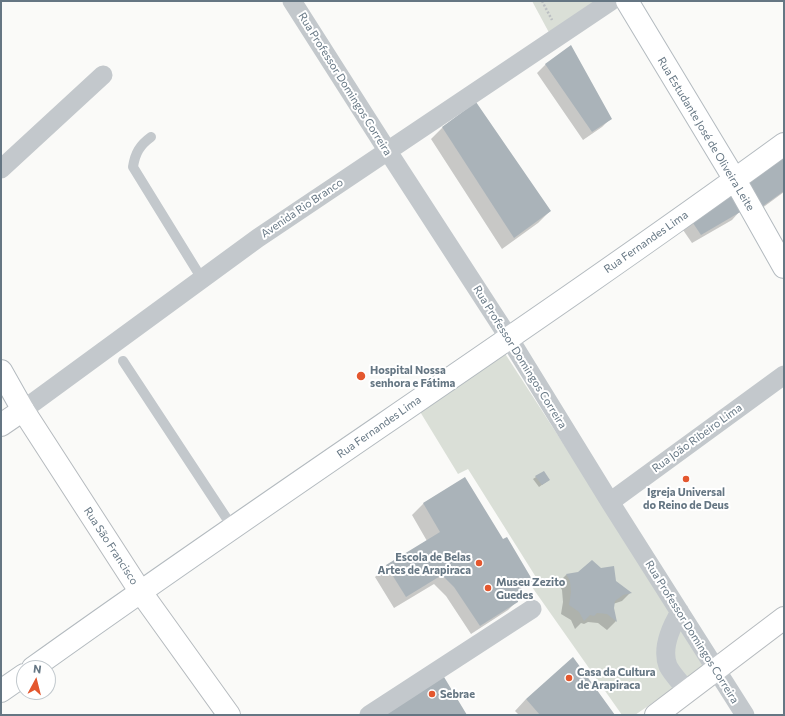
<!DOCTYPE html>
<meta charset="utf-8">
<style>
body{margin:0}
#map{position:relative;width:785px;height:716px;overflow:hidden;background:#fafaf8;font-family:Commissioner,sans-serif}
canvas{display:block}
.frame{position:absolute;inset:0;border:2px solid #657683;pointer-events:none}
.north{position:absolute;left:16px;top:660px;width:40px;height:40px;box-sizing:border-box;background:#fff;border:1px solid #c1c8cd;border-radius:50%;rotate:7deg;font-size:11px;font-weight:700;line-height:16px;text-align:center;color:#657683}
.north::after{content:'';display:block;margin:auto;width:14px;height:18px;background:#e4572e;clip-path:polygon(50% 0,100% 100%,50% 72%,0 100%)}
</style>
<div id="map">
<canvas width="785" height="716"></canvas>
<div class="frame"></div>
<div class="north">N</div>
</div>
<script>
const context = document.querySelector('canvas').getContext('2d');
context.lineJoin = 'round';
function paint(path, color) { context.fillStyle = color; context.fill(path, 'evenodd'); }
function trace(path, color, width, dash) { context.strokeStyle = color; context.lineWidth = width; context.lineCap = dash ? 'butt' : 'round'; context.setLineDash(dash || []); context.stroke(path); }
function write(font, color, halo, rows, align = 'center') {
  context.font = font + ' Commissioner,sans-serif'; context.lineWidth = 4; context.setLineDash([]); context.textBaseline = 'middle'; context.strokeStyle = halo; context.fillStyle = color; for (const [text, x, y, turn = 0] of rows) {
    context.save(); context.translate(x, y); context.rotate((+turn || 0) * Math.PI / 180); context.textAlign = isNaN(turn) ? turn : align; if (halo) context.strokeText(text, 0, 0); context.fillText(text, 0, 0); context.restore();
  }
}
paint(new Path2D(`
 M532,1H611L553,40Z
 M504,352L671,610L677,686L635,715H622L532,587L539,582L468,469L458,474L419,410Z
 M680,612L716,669L687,691L668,666Z`), '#dadfd7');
paint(new Path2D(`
 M546,64L611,118L602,127L583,140L537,73Z
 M475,103L550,211L538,223L502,249L431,139L442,128Z
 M784,153V192L750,217Z
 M740,211L732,220L692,243L681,227L690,218Z
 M536,477L549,480L539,487L533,479Z
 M465,479L501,539L531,580L518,592L517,601L508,610L471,634L446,596L434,584L394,608L375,577L387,565L427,541L412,515L423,504Z
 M566,575L615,581L630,593L622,601L613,604V608L616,621L607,630L598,623L588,622L584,624L581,623L575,629L571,620L561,614L563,602L562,590L558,583Z
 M526,699L614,715H519L515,711Z`), '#0003');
paint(new Path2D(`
 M571,45L612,119L592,132L545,64Z
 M476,102L551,211L514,238L442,127Z
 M784,151V191L759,209L746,181Z
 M730,188L742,211L701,235L689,217Z
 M544,471L550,480L542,485L535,476Z
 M465,477L503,539L507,537L533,581L519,590L518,602L480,626L454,587L442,575L406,597L386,565L440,532L423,503Z
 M592,560L601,568L614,566L616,581L632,593L623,595L615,601L614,608L617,622L607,614L597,613L594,616L590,615L584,621L579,612L569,605L571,592L570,581L566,574L578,572Z
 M573,657L615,715H540L526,699Z
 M441,672L467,715H379Z`), '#aab3b9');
const secondary = new Path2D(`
 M627,1L735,180L784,267
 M1,371L23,410
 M33,668C281,490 537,324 784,144
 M1,691L24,675`);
const primary = new Path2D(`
 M1,425L23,410L140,591L229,715
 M656,715L784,618`);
trace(secondary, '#b3babf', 24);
trace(primary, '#b5babe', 24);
trace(new Path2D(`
 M542,1L552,20`), '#bbbfc2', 2.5, [2, 2]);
trace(new Path2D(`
 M151,137C140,145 135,153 133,167L202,279
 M123,361L233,528`), '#c3c8cc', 10);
trace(new Path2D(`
 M292,1L387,150L509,338L610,502L745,715
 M1,169L103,75
 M23,410L258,238L611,1
 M610,502L784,375
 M680,612C671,627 661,648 668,666C672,674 681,683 687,691
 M369,715L532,609`), '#c3c8cc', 19);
trace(secondary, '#fff', 22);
trace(primary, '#fff', 22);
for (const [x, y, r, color] of [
 [361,376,5,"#e4572e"],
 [686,479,4,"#e4572e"],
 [479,563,4,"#e4572e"],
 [488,588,4,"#e4572e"],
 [569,678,4,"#e4572e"],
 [432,694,4,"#e4572e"]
]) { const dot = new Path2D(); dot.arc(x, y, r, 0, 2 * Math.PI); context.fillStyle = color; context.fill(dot); trace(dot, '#fff', 1.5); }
write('11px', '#657683', '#fff', [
 ["Rua Professor Domingos Correira",345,84,58],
 ["Rua Estudante José de Oliveira Leite",706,134,59],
 ["Avenida Rio Branco",302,208,-34],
 ["Rua Fernandes Lima",646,242,-35],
 ["Rua Professor Domingos Correira",520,357,58],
 ["Rua Fernandes Lima",379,427,-35],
 ["Rua João Ribeiro Lima",697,438,-36],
 ["Rua São Francisco",111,546,57],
 ["Rua Professor Domingos Correira",692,632,58]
]);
write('bold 11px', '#657683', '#fff', [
 ["Hospital Nossa",370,370],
 ["senhora e Fátima",370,383],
 ["Igreja Universal",686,492,"center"],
 ["do Reino de Deus",686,505,"center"],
 ["Escola de Belas",471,557,"right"],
 ["Artes de Arapiraca",471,570,"right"],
 ["Museu Zezito",496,582],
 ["Guedes",496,595],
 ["Casa da Cultura",577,672],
 ["de Arapiraca",577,685],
 ["Sebrae",440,694]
], 'left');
</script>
